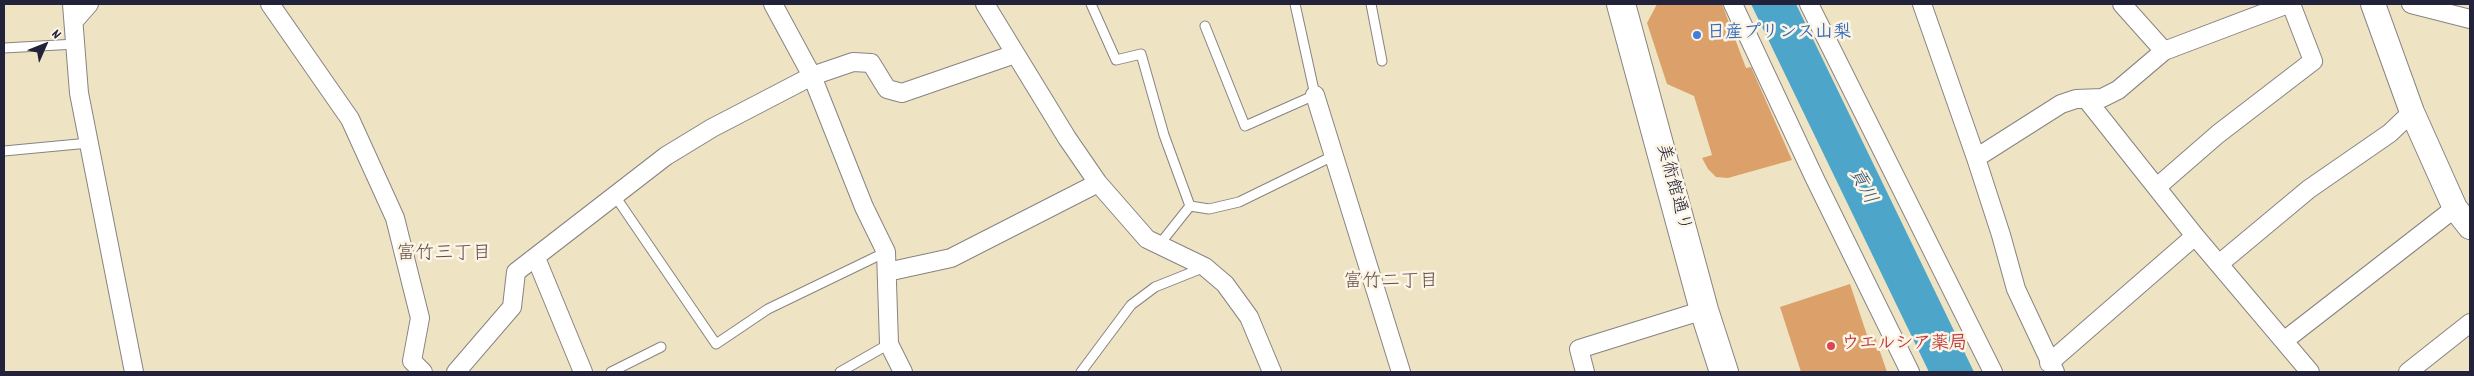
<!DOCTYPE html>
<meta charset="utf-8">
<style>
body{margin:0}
#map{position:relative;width:2474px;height:376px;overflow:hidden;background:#eee4c4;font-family:Dekko,sans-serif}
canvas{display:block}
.frame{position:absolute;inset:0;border:5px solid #22223b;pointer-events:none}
.north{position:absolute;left:20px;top:20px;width:50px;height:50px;-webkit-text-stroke:4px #fcf5e5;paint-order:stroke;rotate:46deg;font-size:14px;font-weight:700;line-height:20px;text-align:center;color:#22223b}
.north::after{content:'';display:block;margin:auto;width:18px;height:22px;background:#22223b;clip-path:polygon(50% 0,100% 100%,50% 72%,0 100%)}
</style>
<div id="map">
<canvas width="2474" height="376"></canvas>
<div class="frame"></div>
<div class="north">N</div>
</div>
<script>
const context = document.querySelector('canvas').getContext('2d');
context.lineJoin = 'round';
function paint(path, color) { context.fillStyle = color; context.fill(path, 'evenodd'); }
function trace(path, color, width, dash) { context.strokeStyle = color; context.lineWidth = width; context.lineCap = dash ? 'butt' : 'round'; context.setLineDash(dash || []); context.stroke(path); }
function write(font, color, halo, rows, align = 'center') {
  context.font = font + ' Dekko,"Klee One",sans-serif'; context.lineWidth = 5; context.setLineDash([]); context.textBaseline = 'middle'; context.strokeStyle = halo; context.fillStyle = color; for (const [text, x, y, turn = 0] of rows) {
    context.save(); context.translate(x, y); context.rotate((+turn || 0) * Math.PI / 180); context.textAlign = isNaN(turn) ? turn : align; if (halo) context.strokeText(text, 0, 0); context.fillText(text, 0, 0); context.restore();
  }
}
paint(new Path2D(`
 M1751,4H1796L1974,372H1929Z`), '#4da5ca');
paint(new Path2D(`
 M1657,4H1722L1746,68L1751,67L1792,160L1728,178L1716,177L1708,169L1702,158L1712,155L1694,96L1667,84L1647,23Z
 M1850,284L1868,338L1875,337L1887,372H1801L1780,307Z`), '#dca16a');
const lane = new Path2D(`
 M1091,4L1116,60L1141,54L1164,135L1190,206L1159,245
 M1371,4L1382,61
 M1205,26L1245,126L1315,95L1295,4
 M4,48L76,44
 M4,151L89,143
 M615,196L716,344L768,309L886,252
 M1190,206L1209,209L1239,202L1333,156
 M611,372L661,347
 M840,372L889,344
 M1081,372L1131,305L1155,287L1205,267`);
const street = new Path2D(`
 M72,4L79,93L134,372
 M270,4L350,119L395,218L420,318L412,361L423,372
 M773,4L812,76L864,207L886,252L889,344L903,372
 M985,4L1067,138L1098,183L1147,239L1205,267L1225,284L1249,317L1272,372
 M1733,4L1815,179L1910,372
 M1809,4L1993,372
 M1922,4L1976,158L2001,235L2016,289L2055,372
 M2122,4L2164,51
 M2411,4L2470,19
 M74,21L89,4
 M1315,95L1401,372
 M2087,100L2195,236L2310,372
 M1976,158L2061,104L2076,99L2102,98L2118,90L2164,51L2288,4
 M2157,187L2218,134L2313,61L2291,4
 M536,258L583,372
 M2219,264L2309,189L2390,133L2412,112
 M887,272L951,258L1098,183
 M2285,340L2455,208
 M2049,363L2195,236
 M456,372L512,307L516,272L666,156L712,128L812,76L853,62L871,63L887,89L902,93L1015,54
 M1585,372L1579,349L1704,310
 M2408,372L2470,323`);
const secondary = new Path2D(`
 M2373,4L2412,112L2455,208L2470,227`);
const highway = new Path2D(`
 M1621,4L1704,310L1724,372`);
trace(lane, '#888380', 11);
trace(street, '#888380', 20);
trace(secondary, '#888380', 26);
trace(highway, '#888380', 30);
trace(lane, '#fff', 9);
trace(street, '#fff', 18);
trace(secondary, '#fff', 24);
trace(highway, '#fff', 28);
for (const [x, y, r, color] of [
 [1697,35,5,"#3f7fe0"],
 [1831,346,5,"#e0444e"]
]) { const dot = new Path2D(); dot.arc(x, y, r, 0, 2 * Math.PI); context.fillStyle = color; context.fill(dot); trace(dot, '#fcf5e5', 2); }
write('bold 18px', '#366cbe', '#fcf5e5', [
 ["日産プリンス山梨",1707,35]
], 'left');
write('18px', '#22223b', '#fcf5e5', [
 ["美術館通り",1672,188,75]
]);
write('bold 18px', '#be3a42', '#fcf5e5', [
 ["ウエルシア薬局",1841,346]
], 'left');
write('italic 19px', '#335674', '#fcf5e5', [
 ["貢川",1861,187,62]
]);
write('19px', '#634e4b', '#fcf5e5', [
 ["富竹三丁目",444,255],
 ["富竹二丁目",1391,283]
]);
</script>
